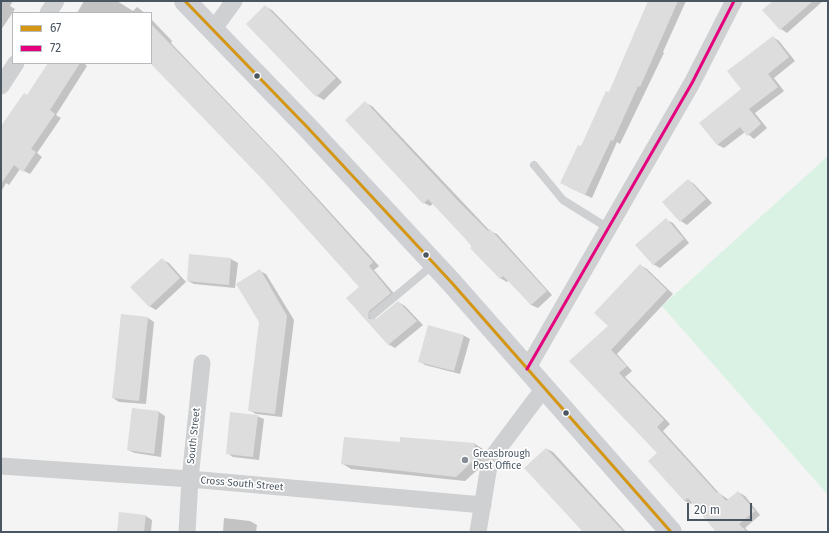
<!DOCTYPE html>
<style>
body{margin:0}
#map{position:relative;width:829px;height:533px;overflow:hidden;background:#f4f4f4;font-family:"Fira Sans",sans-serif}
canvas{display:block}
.frame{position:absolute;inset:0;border:2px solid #4a5661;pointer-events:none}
.legend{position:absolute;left:12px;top:12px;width:140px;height:52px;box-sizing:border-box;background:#fff;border:1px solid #b7bbc0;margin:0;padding:5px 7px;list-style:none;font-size:12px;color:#4a5661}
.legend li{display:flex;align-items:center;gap:8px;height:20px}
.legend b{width:20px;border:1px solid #b7bbc0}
.scale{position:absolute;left:687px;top:503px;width:65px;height:18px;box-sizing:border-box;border:2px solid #4a5661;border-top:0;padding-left:5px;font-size:12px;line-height:14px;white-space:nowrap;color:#4a5661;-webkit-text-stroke:3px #fff;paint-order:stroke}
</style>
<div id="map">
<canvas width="829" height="533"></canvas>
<div class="frame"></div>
<ul class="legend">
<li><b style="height:5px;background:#d49613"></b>67</li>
<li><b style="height:5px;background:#e5007d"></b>72</li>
</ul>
<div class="scale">20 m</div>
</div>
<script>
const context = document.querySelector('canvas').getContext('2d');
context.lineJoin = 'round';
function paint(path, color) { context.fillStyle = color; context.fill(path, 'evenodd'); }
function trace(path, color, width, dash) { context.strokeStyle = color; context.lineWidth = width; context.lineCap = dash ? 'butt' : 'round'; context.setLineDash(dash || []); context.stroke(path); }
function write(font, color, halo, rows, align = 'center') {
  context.font = font + ' "Fira Sans",sans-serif'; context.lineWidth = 3.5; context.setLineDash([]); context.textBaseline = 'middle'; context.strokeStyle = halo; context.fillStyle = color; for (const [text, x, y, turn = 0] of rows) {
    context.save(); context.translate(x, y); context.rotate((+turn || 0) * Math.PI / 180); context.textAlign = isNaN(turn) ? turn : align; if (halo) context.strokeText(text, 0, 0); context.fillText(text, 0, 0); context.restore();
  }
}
paint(new Path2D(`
 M828,156V495L662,306Z`), '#d9f2e3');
paint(new Path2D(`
 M1,1H13L10,6L15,9L1,30Z
 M84,1H117L133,11L137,7L145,13H77Z
 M650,1H686L663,52L664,53L620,144L617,142L592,198L568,187L581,147L609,93Z
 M774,1H823L787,33L781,29L764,10Z
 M266,7L272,10L342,82L324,100L317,96Z
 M151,19L172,41L171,43L280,157L379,266L374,270L397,297L376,315L374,320H377L398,302L405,306L423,325L395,348L388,344L347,298L361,287L264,179L151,59Z
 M773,37L779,41L795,61L774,78L784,91L755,113L767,128L754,139L745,132L724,148L718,145L701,123L742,89Z
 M49,63H84L87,66L56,115L61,118L37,153L42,157L30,174L20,169L9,185L6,183L1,192V138Z
 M365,103L372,106L490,231L497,234L552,295L538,308L531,305L509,280L507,282L500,278L434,203L430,206L424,203Z
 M688,180L694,184L712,203L687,225L681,221Z
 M666,220L673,223L689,243L660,268L653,264Z
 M190,255L231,259L238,263L235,288L194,284L188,281Z
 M162,260L169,263L186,282L156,310L149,306Z
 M640,265L647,269L673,294L617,354L632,371L625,377L670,424L663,431L719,493L729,500L738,492L745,496L760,515L745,528L749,532H717L693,502L691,504L685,501L649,461L659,453L570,361L610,326Z
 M260,271L266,274L294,320L282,417L256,414L249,410L260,322Z
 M148,318L154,322L146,404L119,402L113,398Z
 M463,335L470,339L460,374L425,365L419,361Z
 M133,409L159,412L165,416L161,457L135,453L128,450Z
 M257,416L264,419L259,460L233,457L227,453Z
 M401,443L475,444L483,449V465L465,481L351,469L343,464Z
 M547,449L553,452L626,532H584Z
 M146,516L152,520L151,532H118Z
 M224,518L250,521L257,525L256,532H223Z`), '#0003');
paint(new Path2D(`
 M648,1H678L640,87L638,86L613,141L611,140L585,195L560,183L578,145L581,146L606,91L609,92Z
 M773,1H813L780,30L762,10Z
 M265,5L336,78L316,97L246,24Z
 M151,24L274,152L373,262L369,266L391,293L369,311L368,316L369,319H376L398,301L417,321L388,345L346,298L359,287L263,180L151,64Z
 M773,36L789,57L768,74L778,87L749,109L761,124L747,136L740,127L717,145L699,123L741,89L727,71Z
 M48,63H80L50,110L55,114L31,149L36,152L23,172L14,165L1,184V126L24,93L27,95Z
 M365,101L460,203L488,231L490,229L547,291L531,305L503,276L500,279L470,248L472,246L428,199L423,204L345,120Z
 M688,179L706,199L680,222L662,202Z
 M666,218L684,239L653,265L635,245Z
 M189,254L231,258L229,285L187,281Z
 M162,258L180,278L149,307L130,287Z
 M640,264L667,290L611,350L627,366L619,373L664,420L657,427L717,493L718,491L726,501L738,491L755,511L739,524L747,532H716L688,498L684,501L648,461L657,453L569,361L608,326L594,313Z
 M260,269L287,316L275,414L248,411L259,322L236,284Z
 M121,314L148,317L139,401L112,398Z
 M428,325L464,335L454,371L418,362Z
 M132,408L159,411L154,454L127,450Z
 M230,412L258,415L253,457L226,454Z
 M344,437L400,442V437L475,443L474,460L456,477L341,464Z
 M546,448L624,532H583L524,468Z
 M119,512L146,515L144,532H117Z`), '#ddddde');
trace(new Path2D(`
 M534,165L563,200L608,228
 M373,315L434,264`), '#ced0d2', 8);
trace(new Path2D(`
 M48,13L56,1
 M213,30L234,1
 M1,86L16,63
 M527,369L692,83L734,1
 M1,466L190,479L483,505
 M187,532L190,479L202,363
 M478,532L490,460L544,388`), '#ced0d2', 17);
trace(new Path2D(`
 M185,1L309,129L452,283L671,532`), '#ced0d4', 22);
trace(new Path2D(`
 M185,1L309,129L452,283L671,532`), '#d49613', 3);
trace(new Path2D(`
 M527,369L692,83L734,1`), '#e5007d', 3);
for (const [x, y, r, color] of [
 [257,76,3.5,"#4a5661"],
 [426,255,3.5,"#4a5661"],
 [566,413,3.5,"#4a5661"],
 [465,460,4,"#868d94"]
]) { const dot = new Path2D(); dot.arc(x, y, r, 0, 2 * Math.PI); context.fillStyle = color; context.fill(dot); trace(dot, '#fff', 1.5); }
write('10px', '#4a5661', '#fff', [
 ["South Street",194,436,-84],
 ["Cross South Street",242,484,5]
]);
write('10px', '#4a5661', '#fff', [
 ["Greasbrough",473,454],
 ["Post Office",473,466]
], 'left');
</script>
